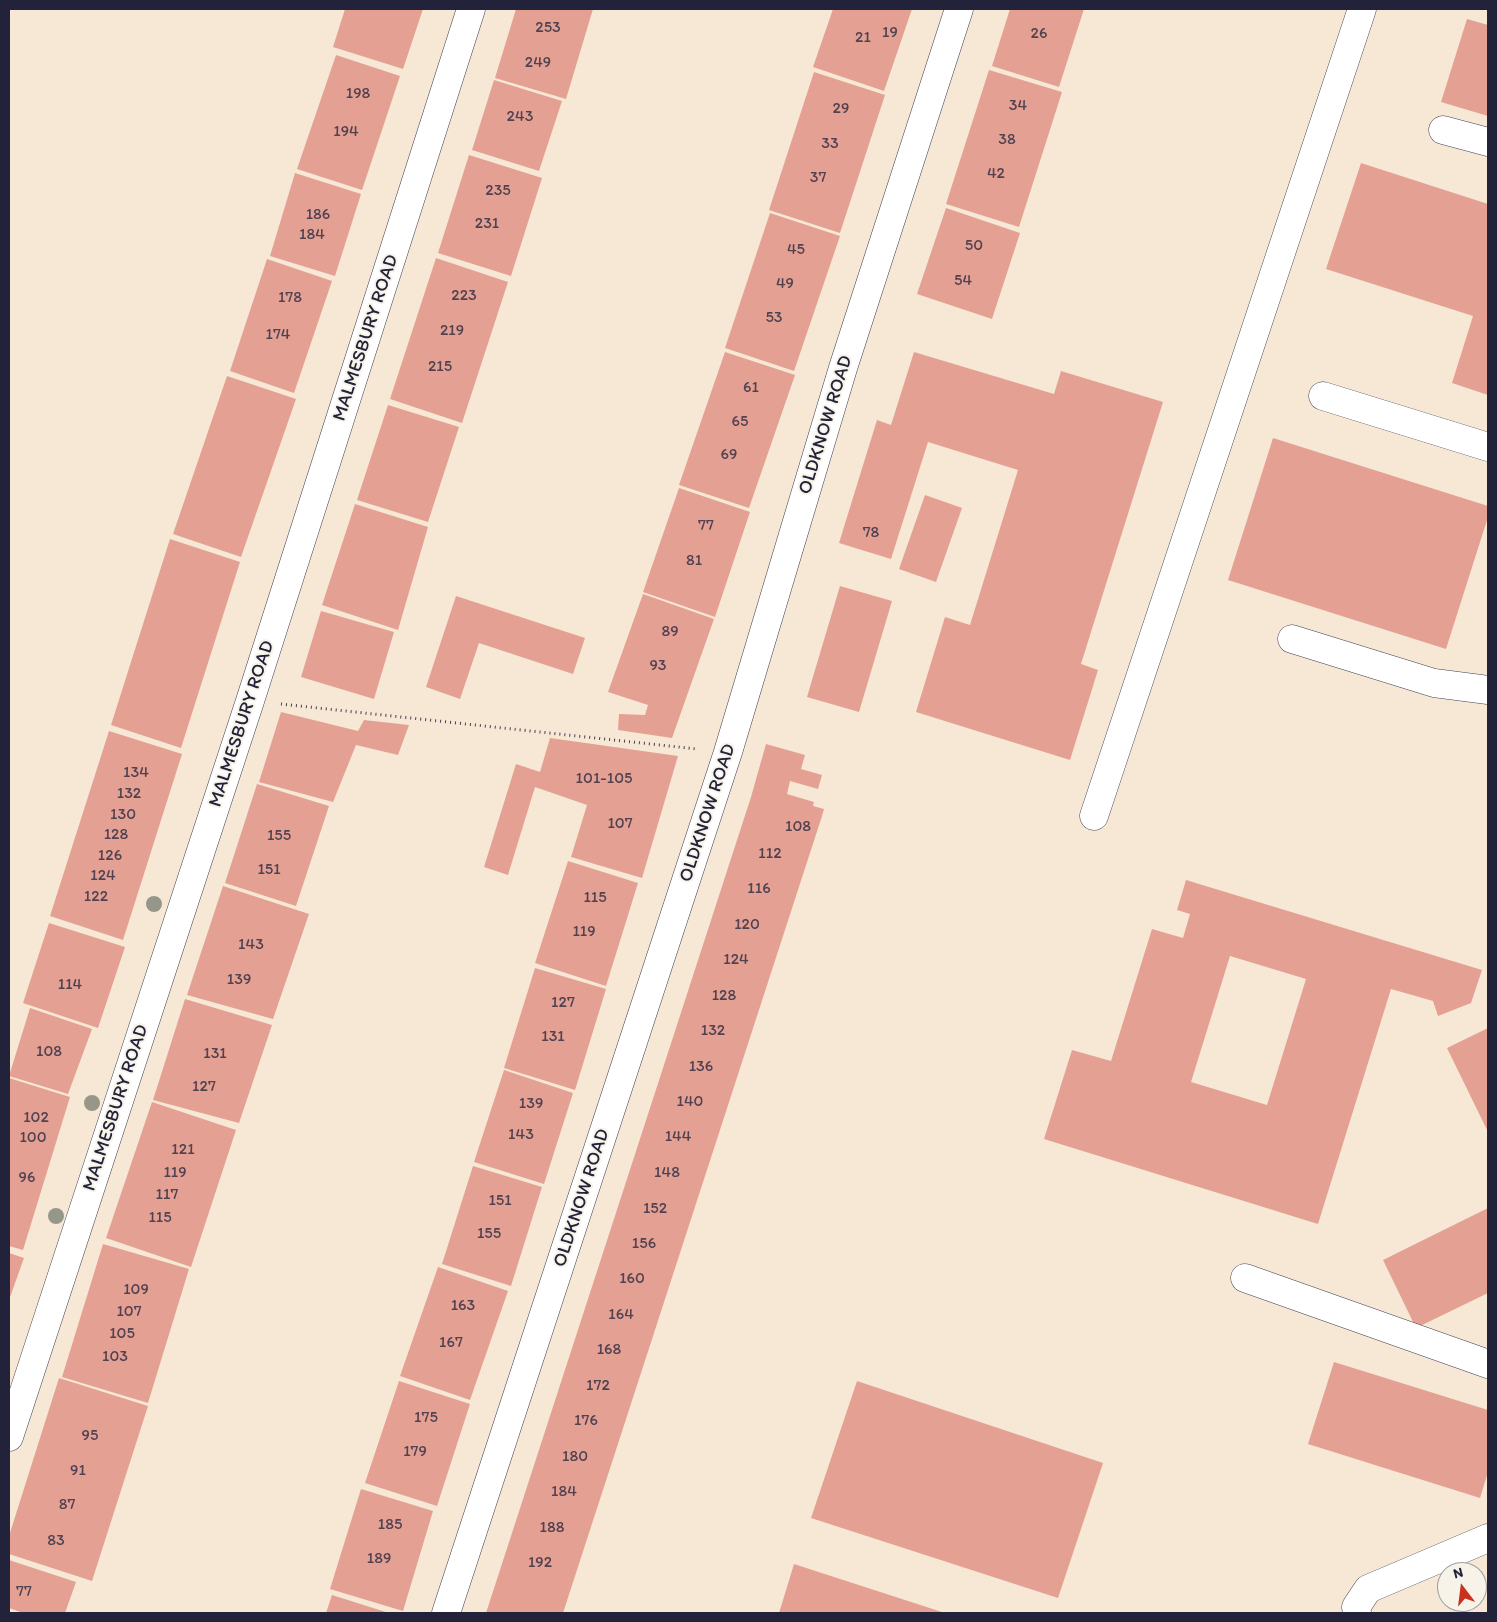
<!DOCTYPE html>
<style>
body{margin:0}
#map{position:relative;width:1497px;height:1622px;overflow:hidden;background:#f6e8d4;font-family:Itim,sans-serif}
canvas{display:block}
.frame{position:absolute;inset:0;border:10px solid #22223b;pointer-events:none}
.north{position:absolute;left:1437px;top:1562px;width:50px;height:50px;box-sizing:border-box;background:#f7f3e8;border:1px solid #a29fa3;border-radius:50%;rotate:345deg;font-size:14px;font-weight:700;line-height:20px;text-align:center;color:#22223b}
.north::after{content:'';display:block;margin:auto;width:18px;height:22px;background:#c8321e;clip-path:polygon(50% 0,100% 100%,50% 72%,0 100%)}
</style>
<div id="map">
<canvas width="1497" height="1622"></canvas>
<div class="frame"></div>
<div class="north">N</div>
</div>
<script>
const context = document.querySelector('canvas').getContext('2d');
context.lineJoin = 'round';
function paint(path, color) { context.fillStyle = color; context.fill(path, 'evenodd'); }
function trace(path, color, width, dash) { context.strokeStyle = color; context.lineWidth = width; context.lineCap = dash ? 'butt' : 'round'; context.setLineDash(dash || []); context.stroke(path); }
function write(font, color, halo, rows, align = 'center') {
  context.font = font + ' Itim,sans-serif'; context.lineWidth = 4; context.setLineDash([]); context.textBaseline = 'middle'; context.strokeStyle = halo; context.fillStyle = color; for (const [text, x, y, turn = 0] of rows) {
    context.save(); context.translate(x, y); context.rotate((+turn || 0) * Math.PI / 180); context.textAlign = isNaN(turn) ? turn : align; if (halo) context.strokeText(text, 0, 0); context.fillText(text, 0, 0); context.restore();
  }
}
paint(new Path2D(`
 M345,9H423L403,69L333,47Z
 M516,9H593L566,99L495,78Z
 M833,9H912L884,91L813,67Z
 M1010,9H1084L1059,87L992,66Z
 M1467,19L1488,25V116L1441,102Z
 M336,55L400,76L362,190L297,169Z
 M989,70L1062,92L1019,227L946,204Z
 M814,72L885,95L840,233L769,210Z
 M494,80L562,101L539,171L472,150Z
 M469,155L542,178L511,276L438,253Z
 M1361,163L1488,204V395L1452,383L1473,316L1326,269Z
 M295,173L361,194L335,276L270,256Z
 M946,208L1020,233L992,319L917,294Z
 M770,213L840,236L794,371L725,348Z
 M436,258L508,282L462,423L390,399Z
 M267,259L332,281L294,393L230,371Z
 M725,352L795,375L749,508L679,485Z
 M914,352L1054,394L1061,371L1163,402L1081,664L1098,670L1070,760L916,712L945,617L970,625L1018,470L928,442L891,559L839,543L877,420L891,425Z
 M227,376L296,399L241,557L173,534Z
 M388,405L459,427L428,522L357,500Z
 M1273,438L1488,506V517L1446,649L1228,580Z
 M679,488L750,512L715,617L643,592Z
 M925,495L962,508L936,582L899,569Z
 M355,504L428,527L398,630L322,605Z
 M170,539L240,562L181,748L111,725Z
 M840,586L892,601L859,712L807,697Z
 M643,594L714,619L672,738L618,730L619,714L645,715L648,705L608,692Z
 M456,596L585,638L573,674L479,643L460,699L426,687Z
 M321,611L394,632L374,699L301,677Z
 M281,712L358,731L364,720L409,725L398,755L356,745L333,802L259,782Z
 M109,731L182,754L123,940L50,916Z
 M550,738L678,756L642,878L571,857L587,805L535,787L508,875L484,867L516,764L540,772Z
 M766,744L805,755L801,769L822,775L818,789L790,781L787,794L814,802L813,806L824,809L822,816L563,1613H486L751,797Z
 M257,784L329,806L296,906L225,883Z
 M568,861L638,883L606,986L535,963Z
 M1186,880L1482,970L1471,1003L1438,1016L1433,1001L1391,989L1318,1224L1044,1139L1072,1050L1111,1061L1152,929L1183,938L1190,914L1177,910ZM1230,956L1306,979L1267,1105L1191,1082Z
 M223,886L309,914L273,1019L187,995Z
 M49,923L125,947L98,1028L23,1003Z
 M535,968L606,989L575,1090L504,1068Z
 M185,999L272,1025L239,1123L153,1100Z
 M30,1008L92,1029L68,1094L9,1076Z
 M1488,1028V1132L1447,1048Z
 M504,1070L573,1093L544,1184L474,1162Z
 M9,1078L70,1097L23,1250L9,1246Z
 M152,1102L236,1130L191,1267L106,1238Z
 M473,1166L542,1187L511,1286L442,1264Z
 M1488,1208V1293L1416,1328L1383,1260Z
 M103,1244L189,1269L148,1403L62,1377Z
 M9,1253L24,1258L9,1300Z
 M438,1267L508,1291L470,1400L400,1376Z
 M1334,1362L1488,1410V1472L1480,1498L1308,1444Z
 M59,1378L148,1406L92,1581L9,1554V1536Z
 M399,1381L470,1404L437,1506L365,1483Z
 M857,1381L1103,1463L1058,1598L811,1518Z
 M361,1489L433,1511L403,1611L330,1589Z
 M9,1560L76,1582L65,1613H23L9,1608Z
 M794,1564L945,1613H779Z
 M332,1595L389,1613H326Z`), '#e4a193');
const minor = new Path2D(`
 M1443,130L1488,142
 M1323,396L1488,447
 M1292,639L1434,683L1488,690
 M1094,816L1362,9
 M1245,1278L1488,1364
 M9,1437L250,701L471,9
 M446,1613L728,752L843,368L959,9
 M1357,1613L1356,1607L1368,1589L1488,1538`);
trace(minor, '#424052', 29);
trace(new Path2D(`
 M281,704L697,749`), '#424052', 3, [1, 4]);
trace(minor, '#fff', 28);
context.fillStyle = '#979789';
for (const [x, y] of [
 [154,904],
 [92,1103],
 [56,1216]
]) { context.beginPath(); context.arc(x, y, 8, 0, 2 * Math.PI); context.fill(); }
write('16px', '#524251', null, [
 ["253",548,28],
 ["19",890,33],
 ["26",1039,34],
 ["21",863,38],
 ["249",538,63],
 ["198",358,94],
 ["34",1018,106],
 ["29",841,109],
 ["243",520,117],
 ["194",346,132],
 ["38",1007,140],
 ["33",830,144],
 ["42",996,174],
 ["37",818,178],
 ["235",498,191],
 ["186",318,215],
 ["231",487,224],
 ["184",312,235],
 ["50",974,246],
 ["45",796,250],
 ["54",963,281],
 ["49",785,284],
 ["223",464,296],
 ["178",290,298],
 ["53",774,318],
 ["219",452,331],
 ["174",278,335],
 ["215",440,367],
 ["61",751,388],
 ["65",740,422],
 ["69",729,455],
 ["77",706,526],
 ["78",871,533],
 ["81",694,561],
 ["89",670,632],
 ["93",658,666],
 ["134",136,773],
 ["101-105",604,779],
 ["132",129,794],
 ["130",123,815],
 ["107",620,824],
 ["108",798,827],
 ["128",116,835],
 ["155",279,836],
 ["112",770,854],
 ["126",110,856],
 ["151",269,870],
 ["124",103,876],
 ["116",759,889],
 ["122",96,897],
 ["115",595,898],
 ["120",747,925],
 ["119",584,932],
 ["143",251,945],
 ["124",736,960],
 ["139",239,980],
 ["114",70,985],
 ["128",724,996],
 ["127",563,1003],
 ["132",713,1031],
 ["131",553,1037],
 ["108",49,1052],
 ["131",215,1054],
 ["136",701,1067],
 ["127",204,1087],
 ["140",690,1102],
 ["139",531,1104],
 ["102",36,1118],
 ["143",521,1135],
 ["144",678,1137],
 ["100",33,1138],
 ["121",183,1150],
 ["119",175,1173],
 ["148",667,1173],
 ["96",27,1178],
 ["117",167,1195],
 ["151",500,1201],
 ["152",655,1209],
 ["115",160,1218],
 ["155",489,1234],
 ["156",644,1244],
 ["160",632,1279],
 ["109",136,1290],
 ["163",463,1306],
 ["107",129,1312],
 ["164",621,1315],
 ["105",122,1334],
 ["167",451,1343],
 ["168",609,1350],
 ["103",115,1357],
 ["172",598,1386],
 ["175",426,1418],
 ["176",586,1421],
 ["95",90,1436],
 ["179",415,1452],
 ["180",575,1457],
 ["91",78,1471],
 ["184",564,1492],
 ["87",67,1505],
 ["185",390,1525],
 ["188",552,1528],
 ["83",56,1541],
 ["189",379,1559],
 ["192",540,1563],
 ["77",24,1592]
]);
write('19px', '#22223b', '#f7f3e8', [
 ["MALMESBURY ROAD",366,338,-72],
 ["OLDKNOW ROAD",826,425,-73],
 ["MALMESBURY ROAD",242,724,-72],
 ["OLDKNOW ROAD",708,813,-72],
 ["MALMESBURY ROAD",116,1108,-72],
 ["OLDKNOW ROAD",582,1198,-72]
]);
</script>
